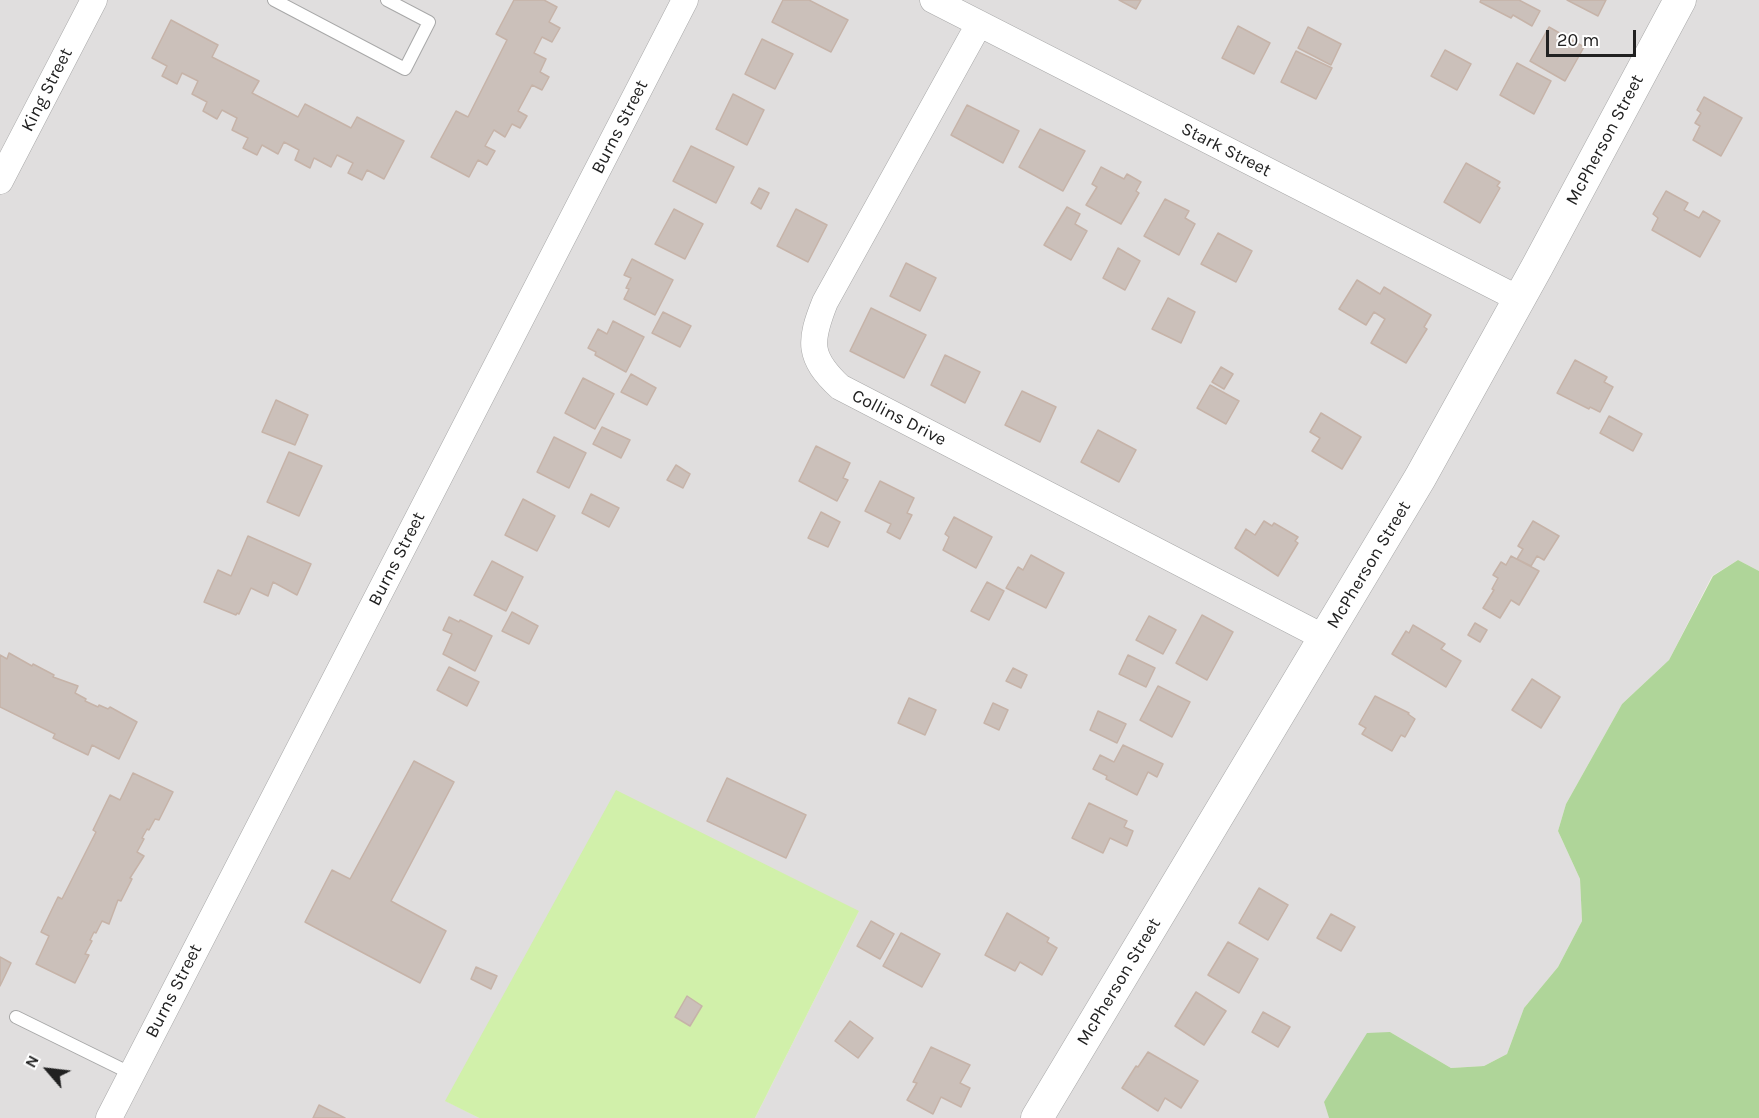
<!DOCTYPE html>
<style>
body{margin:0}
#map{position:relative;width:1759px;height:1118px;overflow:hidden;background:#f2eee7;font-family:Karla,sans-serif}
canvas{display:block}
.north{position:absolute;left:18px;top:1040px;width:60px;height:60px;-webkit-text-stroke:4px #fff;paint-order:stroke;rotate:298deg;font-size:16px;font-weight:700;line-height:24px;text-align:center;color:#212121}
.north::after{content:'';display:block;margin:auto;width:21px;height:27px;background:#212121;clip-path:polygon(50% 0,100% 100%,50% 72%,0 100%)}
.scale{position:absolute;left:1546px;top:30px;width:90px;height:27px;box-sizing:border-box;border:3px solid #212121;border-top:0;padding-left:8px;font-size:18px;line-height:21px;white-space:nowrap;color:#212121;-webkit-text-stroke:4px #fff;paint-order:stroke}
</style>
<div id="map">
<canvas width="1759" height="1118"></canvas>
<div class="north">N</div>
<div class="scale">20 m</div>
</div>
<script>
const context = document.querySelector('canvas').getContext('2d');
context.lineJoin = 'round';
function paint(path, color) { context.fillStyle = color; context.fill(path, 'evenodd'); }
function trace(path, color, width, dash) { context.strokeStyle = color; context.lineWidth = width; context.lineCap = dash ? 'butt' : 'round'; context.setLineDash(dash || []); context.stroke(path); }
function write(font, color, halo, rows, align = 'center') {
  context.font = font + ' Karla,sans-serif'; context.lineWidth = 5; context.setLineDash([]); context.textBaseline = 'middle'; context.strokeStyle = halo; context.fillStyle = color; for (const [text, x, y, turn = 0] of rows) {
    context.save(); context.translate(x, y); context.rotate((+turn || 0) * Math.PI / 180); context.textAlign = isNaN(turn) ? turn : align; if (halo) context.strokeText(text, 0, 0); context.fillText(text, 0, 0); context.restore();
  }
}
paint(new Path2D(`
 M0,0H1759V571L1738,560L1712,576L1669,660L1622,704L1566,804L1558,831L1580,879L1582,921L1558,967L1524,1008L1507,1054L1484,1066L1451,1068L1390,1032L1324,1102L1329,1118H755L859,911L446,1101L479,1118H0Z`), '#e0dede');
paint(new Path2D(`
 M616,790L859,911L755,1118H479L445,1101Z`), '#d1f0aa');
paint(new Path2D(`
 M1738,560L1759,571V1118H1329L1324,1102L1367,1033L1390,1032L1451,1068L1484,1066L1507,1054L1524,1008L1558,967L1582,921L1580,879L1558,831L1566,804L1622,704L1669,660L1713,576Z`), '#afd599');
const building = new Path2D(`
 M514,0H544L557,7L549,22L560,28L552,42L542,37L534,53L546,59L540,72L549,77L542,90L532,85L518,111L527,116L520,128L512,124L505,137L494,130L485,146L495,151L487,165L478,160L469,177L431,157L456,111L468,117L507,40L496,34Z
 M783,0H809L848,20L831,52L772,22Z
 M1119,0H1141L1136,9Z
 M1481,0H1519L1540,11L1532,26L1513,15L1511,18L1480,2Z
 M1567,0H1606L1598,16Z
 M171,20L218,45L212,57L259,81L252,93L298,117L305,104L351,128L357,117L404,141L384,179L367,170L362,180L348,173L353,163L337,155L331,167L314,158L310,168L295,160L299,150L284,142L278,154L262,145L257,155L243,148L248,138L232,130L237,118L222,110L217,119L203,111L207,102L192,94L198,81L182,73L177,84L162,76L167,66L152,58Z
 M1238,26L1270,43L1254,74L1222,58Z
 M1308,27L1341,44L1331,65L1298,48Z
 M1549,27L1584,47L1565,81L1530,61Z
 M762,39L793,54L775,89L745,74Z
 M1445,50L1471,64L1457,90L1431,76Z
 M1296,51L1332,68L1316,99L1281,82Z
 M1517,63L1551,81L1534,114L1500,95Z
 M733,94L764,110L747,145L716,129Z
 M1704,97L1742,118L1721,156L1693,140L1700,126L1695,123L1701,113L1697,110Z
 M967,105L1019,131L1003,163L951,135Z
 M1040,129L1085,151L1063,191L1019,167Z
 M691,146L734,167L716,203L673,181Z
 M1466,163L1500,182L1497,186L1500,188L1480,223L1444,202Z
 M1101,167L1124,179L1127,174L1141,182L1136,191L1139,193L1121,224L1086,205L1097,187L1092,184Z
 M759,188L769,193L761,209L751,203Z
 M1666,191L1688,203L1684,210L1699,218L1703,211L1720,221L1700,257L1652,230L1658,218L1653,214Z
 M1165,199L1189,211L1185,218L1195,224L1179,255L1144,236Z
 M1067,207L1080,214L1075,224L1087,231L1071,260L1044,245Z
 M674,209L703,224L685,259L655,244Z
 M796,209L827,225L808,262L777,246Z
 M1218,233L1252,251L1236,282L1201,264Z
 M1118,248L1140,261L1125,290L1103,278Z
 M632,259L673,280L655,315L624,299L629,289L626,288L631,278L624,275Z
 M906,263L936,278L920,311L890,296Z
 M1357,280L1380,294L1384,287L1431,315L1424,327L1427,329L1406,363L1371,343L1385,319L1374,312L1366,325L1339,309Z
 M1168,298L1195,312L1181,343L1152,329Z
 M871,308L926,335L904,378L850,351Z
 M663,312L691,326L680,347L652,333Z
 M613,321L644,337L626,372L595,355L596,352L588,348L598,329L607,334Z
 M945,355L980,372L965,403L931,385Z
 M1575,360L1607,377L1604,382L1613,387L1600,412L1590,407L1589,409L1557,393Z
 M1221,367L1233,374L1224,389L1212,382Z
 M631,374L656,388L647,405L621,392Z
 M583,378L614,394L595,429L565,413Z
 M1210,385L1239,401L1226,424L1197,408Z
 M1022,391L1056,407L1040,442L1005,425Z
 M276,400L308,415L295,445L262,432Z
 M1321,413L1361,437L1342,469L1312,451L1320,438L1310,432Z
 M1609,416L1642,434L1633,451L1600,433Z
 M602,427L630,440L621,458L593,444Z
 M1098,430L1136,450L1119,482L1081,462Z
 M554,437L586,453L569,488L537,472Z
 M816,446L850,463L843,478L848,480L837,501L799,481Z
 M289,452L322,466L299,516L267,502Z
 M676,465L690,474L683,488L667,480Z
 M880,481L914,498L907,513L912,515L900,539L887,532L891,524L865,511Z
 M591,494L619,508L609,527L582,513Z
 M523,499L555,516L537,551L505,535Z
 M821,512L840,522L828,547L808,538Z
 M954,517L992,537L976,568L943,550L949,537L945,534Z
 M1264,521L1272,526L1274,523L1298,537L1295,541L1298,543L1278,576L1235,548L1246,529L1255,535Z
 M1533,521L1559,536L1544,560L1537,556L1531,566L1517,559L1523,549L1518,546Z
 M248,536L311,564L297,595L273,582L268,596L251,588L239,614L237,613L236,615L204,602L218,570L231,576Z
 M1031,555L1064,573L1046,608L1006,588L1018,567L1023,570Z
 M1511,556L1539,571L1519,605L1511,600L1500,618L1483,608L1494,590L1492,589L1498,578L1493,575L1501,562L1506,565Z
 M492,561L523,577L506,611L474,595Z
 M987,582L1004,591L989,620L971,611Z
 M512,612L538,626L529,644L502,631Z
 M1202,615L1233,632L1207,680L1176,663Z
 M1149,616L1176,630L1163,654L1136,640Z
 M449,617L459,622L460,620L492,636L475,671L443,654L452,634L443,630Z
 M1475,623L1487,630L1480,642L1468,635Z
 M1413,625L1445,644L1441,649L1461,661L1446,687L1392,654L1406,631L1409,633Z
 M9,653L32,666L33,664L54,675L53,677L78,686L75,693L86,699L85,701L98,707L99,705L108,709L110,707L137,722L119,759L92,745L88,755L53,738L55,734L0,707V655L7,659Z
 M1128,655L1155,668L1146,687L1119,674Z
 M449,667L479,682L467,706L437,690Z
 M1013,668L1027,675L1021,688L1006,681Z
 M1532,679L1560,697L1541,728L1512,710Z
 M1158,686L1190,702L1172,737L1140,720Z
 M1375,696L1409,713L1408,714L1415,719L1405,737L1401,735L1392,751L1362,734L1366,728L1359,724Z
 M909,698L936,710L925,735L898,723Z
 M993,703L1008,710L999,730L984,723Z
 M1098,711L1126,724L1117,743L1090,730Z
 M1123,745L1163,764L1157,777L1148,772L1137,795L1106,779L1107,776L1093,769L1100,755L1114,762Z
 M414,761L454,782L391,901L446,931L420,983L305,922L332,870L350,879Z
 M133,773L173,792L159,820L155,819L149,830L147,829L142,838L144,839L137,852L144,856L130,878L132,879L121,901L118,900L109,924L102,921L96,933L94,932L90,940L92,941L85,954L89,955L75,983L36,964L49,936L41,932L58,897L62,899L96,832L93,830L110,795L120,800Z
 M727,778L806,815L786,858L707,821Z
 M1089,803L1127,821L1124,827L1133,831L1127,846L1110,838L1103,853L1072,838Z
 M1259,888L1288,905L1268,940L1239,923Z
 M1007,913L1049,938L1047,942L1057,948L1042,975L1020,962L1015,971L985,955Z
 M1331,914L1355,927L1341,951L1317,938Z
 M871,921L894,934L880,959L857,946Z
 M901,933L940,954L922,987L883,966Z
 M1228,942L1258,959L1239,993L1208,975Z
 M0,957L11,963L0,986Z
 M476,967L497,976L491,989L471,979Z
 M1196,992L1226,1011L1204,1045L1175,1026Z
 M687,996L702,1006L690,1026L675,1017Z
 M1263,1012L1290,1027L1278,1047L1252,1032Z
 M850,1021L873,1038L858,1058L835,1041Z
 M931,1047L970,1065L960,1083L970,1088L961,1107L941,1097L933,1114L907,1100L917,1083L913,1082Z
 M1148,1052L1198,1081L1181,1108L1165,1098L1158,1111L1122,1088L1136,1066L1138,1067Z
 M319,1105L345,1118H313Z`);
paint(building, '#cbc0ba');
trace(building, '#c6b3a8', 1.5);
const service = new Path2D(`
 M274,0L405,69L429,22L387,0
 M16,1017L132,1074`);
const minor = new Path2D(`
 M933,0L1519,299
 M979,24L825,302C809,342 808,357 840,387L1325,638
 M0,181L94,0
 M109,1118L685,0`);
const tertiary = new Path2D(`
 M1037,1118L1420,478L1537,267L1680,0`);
trace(service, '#a8a8a8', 14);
trace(minor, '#a8a8a8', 27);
trace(tertiary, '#a8a8a8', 33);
trace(service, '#fff', 12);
trace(minor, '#fff', 26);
trace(tertiary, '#fff', 32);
write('18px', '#212121', '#fff', [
 ["King Street",47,90,-63],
 ["Burns Street",620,127,-63],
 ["McPherson Street",1605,140,-62],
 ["Stark Street",1226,150,27],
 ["Collins Drive",899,418,27],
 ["Burns Street",397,559,-63],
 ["McPherson Street",1369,565,-59],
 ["McPherson Street",1119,982,-59],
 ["Burns Street",174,991,-63]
]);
</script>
